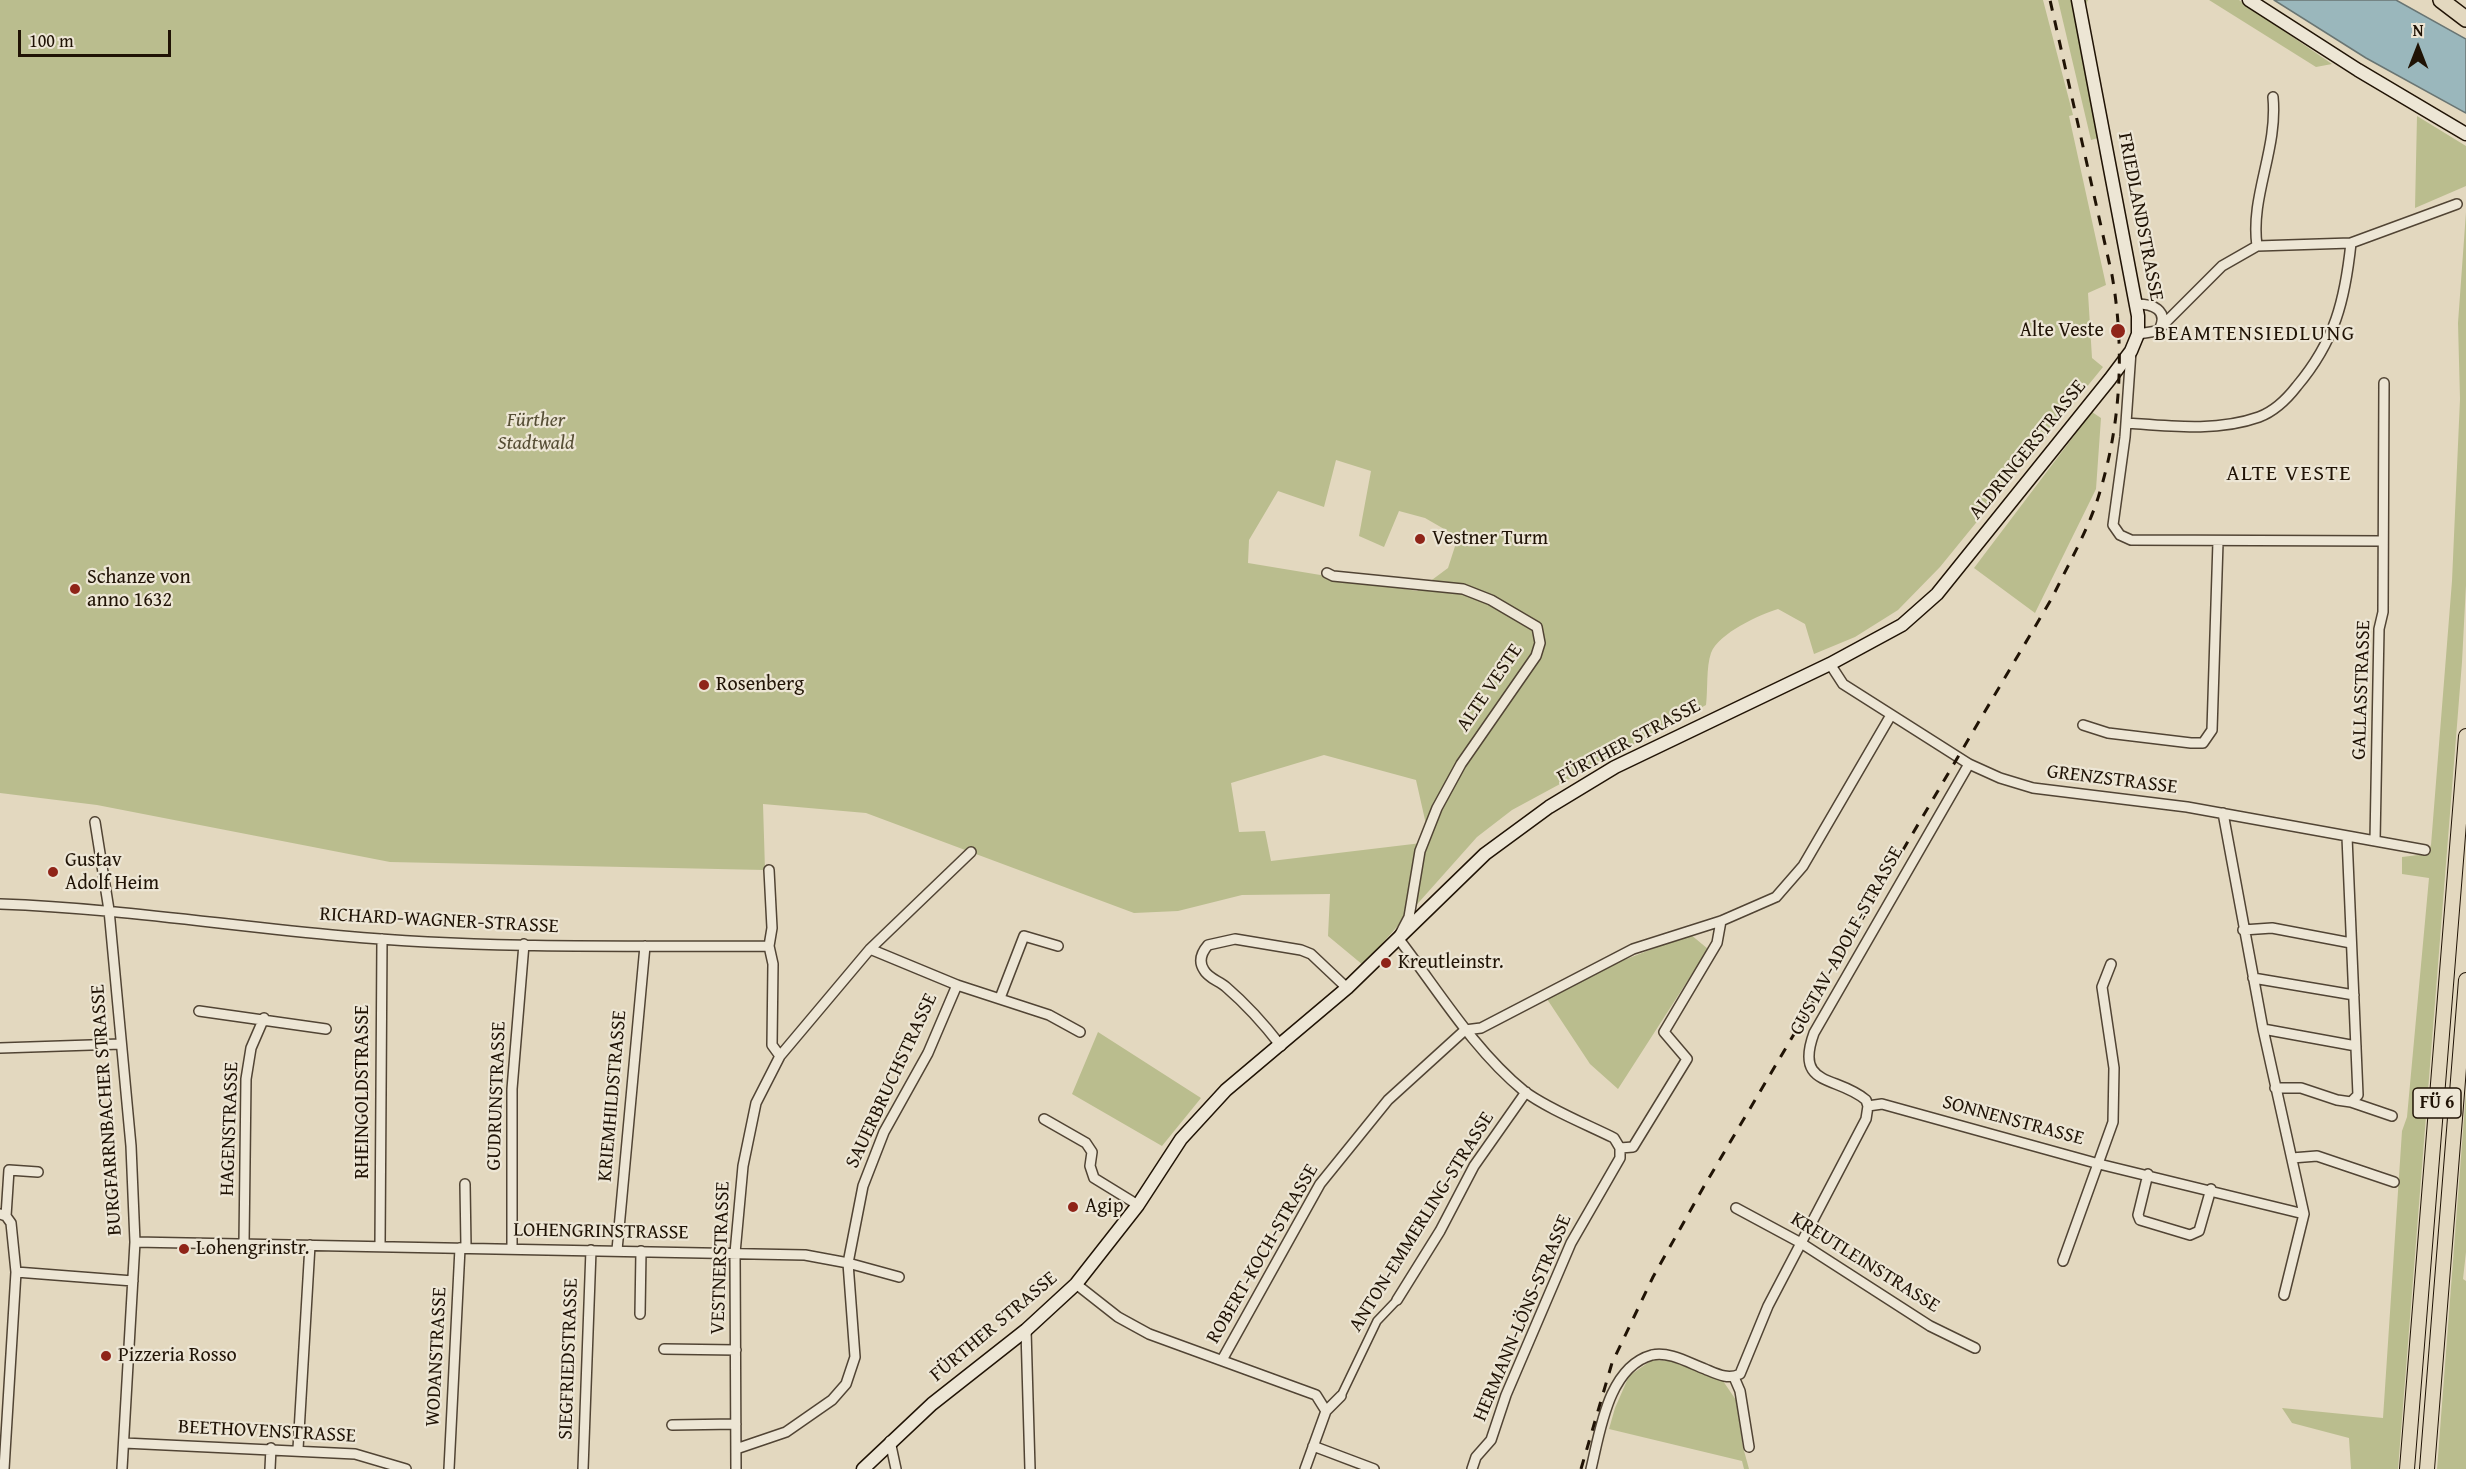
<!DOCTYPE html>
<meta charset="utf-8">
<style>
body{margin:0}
#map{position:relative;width:2466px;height:1469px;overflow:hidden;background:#e3d8bf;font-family:"Gentium Book Plus",serif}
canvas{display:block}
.north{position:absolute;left:2388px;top:18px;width:60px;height:60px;-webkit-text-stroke:4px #ede6d5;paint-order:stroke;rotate:0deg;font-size:16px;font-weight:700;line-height:24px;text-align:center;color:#201305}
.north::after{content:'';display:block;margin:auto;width:21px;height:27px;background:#201305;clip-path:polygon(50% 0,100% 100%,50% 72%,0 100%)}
.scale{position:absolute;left:18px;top:30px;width:153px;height:27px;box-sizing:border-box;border:3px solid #201305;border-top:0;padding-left:8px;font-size:18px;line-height:21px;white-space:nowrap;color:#201305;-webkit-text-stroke:4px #ede6d5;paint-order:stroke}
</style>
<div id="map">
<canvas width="2466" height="1469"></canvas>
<div class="north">N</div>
<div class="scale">100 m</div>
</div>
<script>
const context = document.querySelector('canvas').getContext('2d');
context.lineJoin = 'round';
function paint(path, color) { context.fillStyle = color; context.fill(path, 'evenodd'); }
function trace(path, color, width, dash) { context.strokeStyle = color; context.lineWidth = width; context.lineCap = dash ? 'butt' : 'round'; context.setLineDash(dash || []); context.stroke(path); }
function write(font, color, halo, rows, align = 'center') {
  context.font = font + ' "Gentium Book Plus",serif'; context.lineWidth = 4.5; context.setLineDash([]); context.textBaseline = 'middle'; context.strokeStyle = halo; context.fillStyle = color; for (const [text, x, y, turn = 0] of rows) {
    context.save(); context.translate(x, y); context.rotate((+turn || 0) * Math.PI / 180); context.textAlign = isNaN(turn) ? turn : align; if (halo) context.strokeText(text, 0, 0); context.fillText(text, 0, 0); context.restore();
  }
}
paint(new Path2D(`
 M0,0H2043L2073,115L2069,116L2106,285L2088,293L2092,358L2103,367L1940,567L1898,610L1855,637L1814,654L1805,624L1778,609C1759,615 1719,633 1711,653C1706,667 1708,690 1706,705L1512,810L1477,837L1363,965L1328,936L1330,894L1242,895L1178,911L1134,913L866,813L763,804L765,870L390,862L97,805L0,793ZM1336,460L1371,471L1359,536L1384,547L1399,511L1425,518L1458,537L1448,568L1417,591L1248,563L1249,540L1278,491L1324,507ZM1324,755L1416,780L1430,842L1271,861L1265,831L1239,832L1231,783Z
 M2058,0H2088L2076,25L2098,138L2091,140Z
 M2209,0H2239L2332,64L2316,67Z
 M2417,116L2466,146V186L2415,208Z
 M2466,212V585L2462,662L2398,1469H2351L2349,1438L2292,1423L2282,1408L2383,1418L2402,1131L2407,1117L2429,878L2402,874V857L2426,854L2431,845L2452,581L2460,399L2458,323Z
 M2092,412L2101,418L2096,489L2035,613L1974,568Z
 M1690,934L1708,949L1618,1089L1590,1064L1547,999L1599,970Z
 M1098,1032L1201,1098L1162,1146L1072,1094Z
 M2466,1092V1252L2463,1279L2466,1281V1469H2437Z
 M1652,1360L1670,1361L1723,1381L1736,1400L1743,1447L1749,1469H1744L1742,1461L1609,1429L1615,1408L1629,1376Z`), '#babd8e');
const water = new Path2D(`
 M2274,0H2396L2466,39V113L2366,58Z`);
paint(water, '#9ab7bc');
trace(water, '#697573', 1.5);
const pedestrian = new Path2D(`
 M1341,1396L1377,1321L1397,1300`);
const minor = new Path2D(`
 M2257,246C2250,196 2278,150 2273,97
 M2137,304C2153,304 2168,310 2160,328
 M2138,334L2157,331L2222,266L2257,246L2351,243L2457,204
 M2131,351L2125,437L2113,525L2120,535L2131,540L2382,541
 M2127,423C2169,426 2217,432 2259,417C2275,411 2287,399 2297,386C2335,341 2345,300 2351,243
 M1327,573L1333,576L1463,589L1491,600L1537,627L1540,643L1536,656L1461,764L1437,808L1420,851L1409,917L1398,938C1438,990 1473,1049 1524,1091C1546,1108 1588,1125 1614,1138L1620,1148L1633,1147L1687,1059L1664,1032L1717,943L1721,921
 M1830,664L1843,684L1969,764L2000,778L2033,788L2187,807L2425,850
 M2083,725L2108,733L2191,743H2203L2212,730L2218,542
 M2223,813L2263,1029L2304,1214L2284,1295
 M95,822L109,910L131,1146L135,1242L122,1469
 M2375,841L2379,629L2383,612L2384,383
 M769,870L772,928L769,946L773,964L772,1045L780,1056
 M0,904C115,908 229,926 343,936C484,949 628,946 769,946
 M2243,930L2272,928L2351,943
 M870,949L957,985L1049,1015L1080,1032
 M2253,978L2354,995
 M1000,998L1024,936L1058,946
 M199,1011L326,1029
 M2263,1029L2356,1046
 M1281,1046C1264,1024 1247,1005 1226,987C1219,981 1208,978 1204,970C1198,961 1202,952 1208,945L1235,939L1301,950L1311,954L1347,988
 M0,1048L121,1044
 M2275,1088H2301L2337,1100L2351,1102L2358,1095L2347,837
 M2351,1102L2392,1116
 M1868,1106L1882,1104L2099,1164L2304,1214
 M1044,1119L1086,1143L1092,1152L1090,1166L1094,1178L1138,1205
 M2292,1158L2317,1156L2394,1182
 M2148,1174L2138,1215L2140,1220L2190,1235L2199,1231L2211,1189
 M465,1184L466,1247
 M1736,1208L1801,1243L1930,1326L1975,1348
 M0,1214L6,1216L11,1223L16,1272L4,1469
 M6,1216L9,1170L38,1172
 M135,1242L805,1255L848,1263L899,1277
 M244,1244L246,1079L251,1048L264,1018
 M380,1246L382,939
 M512,1248V1089L524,944
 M617,1250L645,946
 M2063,1261L2113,1122L2114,1068L2102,987L2111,964
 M16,1272L133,1281
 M1076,1284L1118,1317L1149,1334L1316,1395L1326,1411
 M1397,1300L1440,1231L1474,1166L1526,1092
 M640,1314L641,1251
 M1026,1330L1030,1469
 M664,1349L736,1350
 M1222,1360L1320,1184L1388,1100L1465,1030L1481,1028L1633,949L1721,921L1776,897L1803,866L1891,715
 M1734,1377L1740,1391L1749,1447
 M672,1425L736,1424
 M890,1441L896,1469
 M124,1443L355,1454L406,1469
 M1313,1446L1374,1469
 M298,1449L310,1245
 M736,1449L786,1432L832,1400L846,1384L855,1357L848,1263L863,1186L884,1132L928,1053L957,985
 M270,1469L271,1448
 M449,1469L460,1248
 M583,1469L591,1250
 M736,1469L735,1253L743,1166L756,1103L780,1056L870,949L971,852
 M1305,1469L1326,1411L1341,1396
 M1472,1469L1476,1457L1491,1440L1506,1395L1571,1243L1620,1158V1148
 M1591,1469C1600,1432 1608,1367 1652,1355C1669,1351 1689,1363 1705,1369C1717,1374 1728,1380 1740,1374L1768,1306L1866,1119L1868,1106L1866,1100C1837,1075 1794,1088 1814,1033L1969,764`);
const secondary = new Path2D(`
 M2249,0L2358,70L2466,134
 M863,1469L932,1404L1026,1330L1076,1284L1138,1205L1181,1139L1226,1090L1347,988L1485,854L1549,807L1615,767L1830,664L1902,625L1937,594L2110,379L2131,351L2138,334V316L2078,0`);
const primary = new Path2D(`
 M2407,1469L2466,736
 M2427,1469L2466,980`);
const trunk = new Path2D(`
 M2441,0L2466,19`);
trace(pedestrian, '#514434', 10);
trace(minor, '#514434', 12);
trace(secondary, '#201305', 15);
trace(primary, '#201305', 16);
trace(trunk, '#201305', 18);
trace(pedestrian, '#ede6d5', 7);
trace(minor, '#ede6d5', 9);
trace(secondary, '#ede6d5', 12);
trace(primary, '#e3d8bf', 14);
trace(trunk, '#e3d8bf', 15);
trace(new Path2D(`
 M1581,1469L1612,1363L1653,1277L1703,1188L2052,598C2068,565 2087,532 2098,498C2121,426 2125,349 2112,275L2050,0`), '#201305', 3, [10, 10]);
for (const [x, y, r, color] of [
 [2118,331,8,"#8f2418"],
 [1420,539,6,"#8f2418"],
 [75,589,6,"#8f2418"],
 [704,685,6,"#8f2418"],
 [53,872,6,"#8f2418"],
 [1386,963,6,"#8f2418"],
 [1073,1207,6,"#8f2418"],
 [184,1249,6,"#8f2418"],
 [106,1356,6,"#8f2418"]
]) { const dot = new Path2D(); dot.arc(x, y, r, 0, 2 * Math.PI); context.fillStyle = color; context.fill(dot); trace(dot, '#ede6d5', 2); }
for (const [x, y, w] of [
 [2437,1103,48]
]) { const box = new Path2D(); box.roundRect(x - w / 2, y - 15, w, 30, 4.5); context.fillStyle = '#ede6d5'; context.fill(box); trace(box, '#201305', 1.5); }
write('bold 18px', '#201305', null, [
 ["FÜ 6",2437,1103]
]);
write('20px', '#201305', '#ede6d5', [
 ["FRIEDLANDSTRASSE",2140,217,79],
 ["ALDRINGERSTRASSE",2028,450,-51],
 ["ALTE VESTE",1490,688,-56],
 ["GALLASSTRASSE",2362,690,-88],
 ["FÜRTHER STRASSE",1629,742,-28],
 ["GRENZSTRASSE",2112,780,7],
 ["RICHARD-WAGNER-STRASSE",439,921,3],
 ["GUSTAV-ADOLF-STRASSE",1847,941,-61],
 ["SAUERBRUCHSTRASSE",892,1081,-65],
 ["RHEINGOLDSTRASSE",363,1092,-90],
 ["GUDRUNSTRASSE",497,1096,-88],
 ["KRIEMHILDSTRASSE",613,1096,-85],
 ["BURGFARRNBACHER STRASSE",107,1110,-94],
 ["SONNENSTRASSE",2013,1121,15],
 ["HAGENSTRASSE",230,1129,-88],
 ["ANTON-EMMERLING-STRASSE",1422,1222,-58],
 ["LOHENGRINSTRASSE",601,1232,1],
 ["ROBERT-KOCH-STRASSE",1263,1254,-60],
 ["VESTNERSTRASSE",721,1258,-88],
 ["KREUTLEINSTRASSE",1865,1263,32],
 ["HERMANN-LÖNS-STRASSE",1523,1318,-67],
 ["FÜRTHER STRASSE",994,1327,-40],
 ["WODANSTRASSE",437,1357,-87],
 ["SIEGFRIEDSTRASSE",569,1359,-88],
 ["BEETHOVENSTRASSE",267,1432,3]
]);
write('20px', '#201305', '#ede6d5', [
 ["Alte Veste",2104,331,"right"],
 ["Vestner Turm",1432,539],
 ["Schanze von",87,578],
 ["anno 1632",87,601],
 ["Rosenberg",716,685],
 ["Gustav",65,861],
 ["Adolf Heim",65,884],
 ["Kreutleinstr.",1398,963],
 ["Agip",1085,1207],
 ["Lohengrinstr.",196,1249],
 ["Pizzeria Rosso",118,1356]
], 'left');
write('italic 20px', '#564e35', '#ede6d5', [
 ["Fürther",536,421],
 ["Stadtwald",536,444]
]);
context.letterSpacing = '1.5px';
write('21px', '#201305', '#ede6d5', [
 ["BEAMTENSIEDLUNG",2255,335]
]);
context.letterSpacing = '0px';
context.letterSpacing = '1.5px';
write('22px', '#201305', '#ede6d5', [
 ["ALTE VESTE",2289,474]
]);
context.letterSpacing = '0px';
</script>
